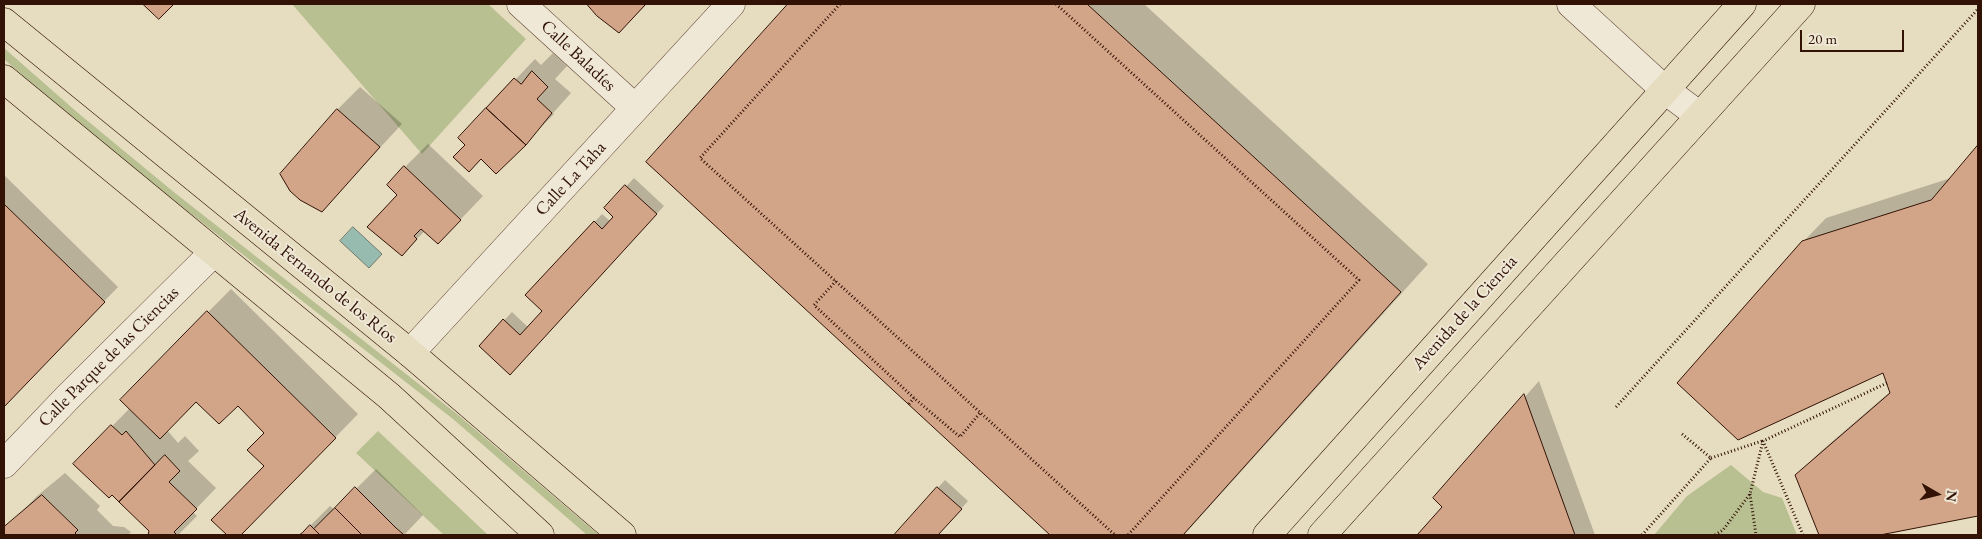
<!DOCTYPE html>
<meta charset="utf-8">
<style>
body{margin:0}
#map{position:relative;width:1982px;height:539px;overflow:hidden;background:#e6dcc0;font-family:"EB Garamond",serif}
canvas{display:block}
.frame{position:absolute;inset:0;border:5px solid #311205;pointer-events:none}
.north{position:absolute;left:1912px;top:469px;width:50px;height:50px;-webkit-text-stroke:4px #efe8d6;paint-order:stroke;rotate:98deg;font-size:14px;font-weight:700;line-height:20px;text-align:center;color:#311205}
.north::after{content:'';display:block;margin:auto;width:18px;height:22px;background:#311205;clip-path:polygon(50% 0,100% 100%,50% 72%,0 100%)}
.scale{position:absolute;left:1800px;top:30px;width:104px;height:22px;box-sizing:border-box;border:2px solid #311205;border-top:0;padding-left:6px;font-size:15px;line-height:18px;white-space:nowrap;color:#311205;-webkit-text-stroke:4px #efe8d6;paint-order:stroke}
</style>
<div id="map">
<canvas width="1982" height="539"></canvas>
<div class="frame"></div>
<div class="north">N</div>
<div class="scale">20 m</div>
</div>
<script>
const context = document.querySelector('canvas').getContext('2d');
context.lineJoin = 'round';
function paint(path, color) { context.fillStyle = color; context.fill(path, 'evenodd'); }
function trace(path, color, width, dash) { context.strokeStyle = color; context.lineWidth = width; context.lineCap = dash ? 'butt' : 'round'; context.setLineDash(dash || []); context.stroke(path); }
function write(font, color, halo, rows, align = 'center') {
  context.font = font + ' "EB Garamond",serif'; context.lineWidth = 4; context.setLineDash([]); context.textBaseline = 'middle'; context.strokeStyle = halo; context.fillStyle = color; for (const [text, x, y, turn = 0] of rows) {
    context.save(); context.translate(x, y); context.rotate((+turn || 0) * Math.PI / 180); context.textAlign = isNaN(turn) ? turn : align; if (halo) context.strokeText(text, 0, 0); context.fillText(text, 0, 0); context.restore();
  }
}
paint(new Path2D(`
 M292,4H488L526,39L422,154Z
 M4,48L78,113L175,193L457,414L599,535H587L453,419L172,199L73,120L4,59Z
 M378,431L488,535H444L356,453Z
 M1731,465L1763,492L1782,498L1797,535H1654L1687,496Z`), '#b8bf90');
const water = new Path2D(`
 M353,227L382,254L369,268L340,241Z`);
paint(water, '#97bcaf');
trace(water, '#6e786b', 1);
paint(new Path2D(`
 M589,4H647L619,32Z
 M790,4H1144L1428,264L1184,535H1052L647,162Z
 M553,53L567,66L555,79L571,93L553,113L554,114L496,172L460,138L535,59L541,65Z
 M360,87L402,124L322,210L337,110Z
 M428,144L483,196L438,243L425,231L401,254L399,195L405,167Z
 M1978,146V515L1871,535H1820L1797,475L1820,452L1891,391L1884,372L1803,242L1826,218L1951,178Z
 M4,175L118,287L4,405Z
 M634,178L664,206L517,365L480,346L512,312L529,328L544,311L527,295L602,214L611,222L615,217L606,208Z
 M231,289L358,414L240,535H229L213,520L266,466L265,433L238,405L196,400L167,430L178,443L185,436L199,451L188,461L216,488L193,512L197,516L178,535H150V531L120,501L75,464L130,408L121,400Z
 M1539,381L1595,535H1419L1444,507L1435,498Z
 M376,469L423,515L404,535H301L330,506L335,510Z
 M65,473L100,506L97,510L113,526L124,527L131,532L128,535H4V530L37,496Z
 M945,480L968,501L938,535H895Z`), '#0003');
const building = new Path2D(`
 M143,4H174L159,19Z
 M587,4H644L645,5L619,33L597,16Z
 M788,4H1087L1401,292L1183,535H1050L646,162Z
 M532,71L548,87L537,99L552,113L526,145L486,108L514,78L521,84Z
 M486,108L526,145L496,174L481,159L469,172L453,157L465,145L458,138Z
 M337,109L380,147L322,212L300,200L290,191L280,174Z
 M1978,145V516L1880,535H1819L1795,475L1890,393L1883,373L1738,440L1677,383L1802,241L1931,200Z
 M404,166L461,220L438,244L421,229L414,236L417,239L402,256L367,227L397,195L387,185Z
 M625,185L657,214L510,375L479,346L503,319L520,335L542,311L525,295L594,221L602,229L613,217L604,208Z
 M4,204L105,302L4,407Z
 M207,311L336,438L241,535H227L211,520L264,466L247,450L264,433L238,406L219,424L196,402L160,439L120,400Z
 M1524,394L1575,535H1417L1442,507L1433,498Z
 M111,425L122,435L126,431L155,465L119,502L112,495L109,498L73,464Z
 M165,455L180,471L169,482L197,509L174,532L177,535H148L149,531L119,502Z
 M355,487L395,527L404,535H362L335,508Z
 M937,487L962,509L938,535H894Z
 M42,495L78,530L75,533L77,535H4V527Z
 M335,508L362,535H320L314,529Z
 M310,525L320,535H299L302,533Z`);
paint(building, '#d3a588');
trace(building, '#311205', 1);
const minor = new Path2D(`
 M521,4L635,108
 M1571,4L1665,90L1700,116
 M410,353L731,4
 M4,464L68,397L214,252`);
const major = new Path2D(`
 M4,22L410,353L622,535
 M4,79L389,396L540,535
 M1267,535L1742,4
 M1322,535L1801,4`);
trace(minor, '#5e4434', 29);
trace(major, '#311205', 29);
trace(new Path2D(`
 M840,4L700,158L1115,535
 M1056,4L1359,280L1128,535
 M836,281L814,305L914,398L960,437L980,413
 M909,404L914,398
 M1616,407L1978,9
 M1711,458L1762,441
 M1750,494L1756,535
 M1642,535L1711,458L1682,434
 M1715,535L1723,530L1750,494L1763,441
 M1803,535L1763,441L1887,383`), '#311205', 3, [1, 2.5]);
trace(minor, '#efe8d6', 28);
trace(major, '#e6dcc0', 28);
write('18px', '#311205', '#efe8d6', [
 ["Calle Baladíes",578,56,43],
 ["Calle La Taha",571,179,-47],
 ["Avenida Fernando de los Ríos",315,276,39],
 ["Avenida de la Ciencia",1465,313,-48],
 ["Calle Parque de las Ciencias",109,357,-45]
]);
</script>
